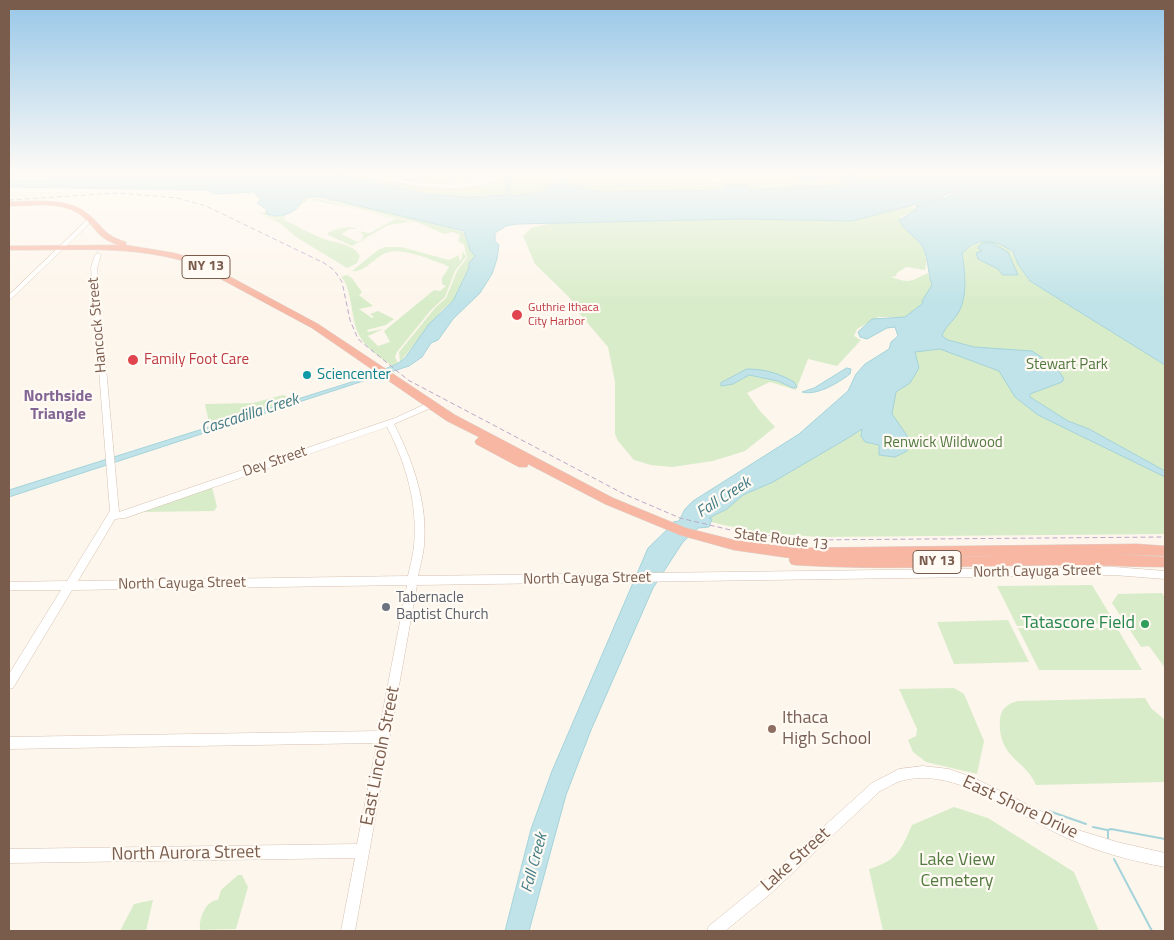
<!DOCTYPE html>
<style>
body{margin:0}
#map{position:relative;width:1174px;height:940px;overflow:hidden;background:#fdf6ec;font-family:"Titillium Web",sans-serif}
canvas{display:block}
.frame{position:absolute;inset:0;border:10px solid #7a5c4d;pointer-events:none}
</style>
<div id="map">
<canvas width="1174" height="940"></canvas>
<div class="frame"></div>
</div>
<script>
const context = document.querySelector('canvas').getContext('2d');
context.lineJoin = 'round';
function paint(path, color) { context.fillStyle = color; context.fill(path, 'evenodd'); }
function trace(path, color, width, dash) { context.strokeStyle = color; context.lineWidth = width; context.lineCap = dash ? 'butt' : 'round'; context.setLineDash(dash || []); context.stroke(path); }
function write(font, color, halo, rows, align = 'center') {
  context.font = font + ' "Titillium Web",sans-serif'; context.lineWidth = 4.5; context.setLineDash([]); context.textBaseline = 'middle'; context.strokeStyle = halo; context.fillStyle = color; for (const [text, x, y, turn = 0] of rows) {
    context.save(); context.translate(x, y); context.rotate((+turn || 0) * Math.PI / 180); context.textAlign = isNaN(turn) ? turn : align; if (halo) context.strokeText(text, 0, 0); context.fillText(text, 0, 0); context.restore();
  }
}
paint(new Path2D(`
 M324,172H495L473,180L449,182L450,186L481,181L507,172H707L710,180L722,183L716,172H900C850,189 802,189 749,190L747,185L707,191L602,192L583,189L566,182L553,184L542,192L518,195L449,196L393,188Z
 M311,196C327,197 461,228 467,234V243L475,256L469,263V268L453,301L442,310L400,362L399,352L435,308L446,298L457,271L467,258L464,245L458,241L460,235L453,232L444,234L419,223L314,197L309,198L308,200L282,218H273L253,210L264,213L266,210L269,215C281,216 298,213 301,199Z
 M318,199L411,222L388,225L352,246L328,235V233C335,229 351,225 358,229H350L341,234L358,242L363,238V234L358,231L370,233L395,219L354,208L310,200Z
 M912,206L915,210L900,217V223C914,233 931,253 925,270L906,267L897,273L896,276L891,277C912,284 910,281 928,273L932,285L923,303L912,312L905,317H878L857,329L854,336L861,340L837,366L808,359L796,390L770,382L747,393L760,411L775,427L745,451L713,461L672,467L651,465L634,460L618,441L615,434V382L608,347L579,313L570,298L535,264L523,236L531,228L552,223L741,219L852,221Z
 M257,213L273,219L286,218L284,220C297,226 311,234 324,239C336,243 354,244 360,256L357,263L347,268L296,237L280,223Z
 M984,240C1015,242 1014,261 1030,281L1165,365V534L818,537L756,532L692,518L761,473L925,328L941,248L965,250Z
 M385,247H401L449,260L459,255V259L461,261L463,251L466,257L455,271L445,297L431,310L397,352L395,357L398,363L392,366C380,357 365,348 358,333C351,318 352,287 341,277L347,275L352,278L362,292L359,295L373,306L359,309L372,318L374,317L370,314L378,311L394,319L386,325L367,330L368,332L383,329L368,336L378,346L390,342L384,331L434,290L440,291L446,286L442,284V278L449,267L443,264C427,259 403,247 386,253C374,257 365,273 352,271L378,250Z
 M283,395L298,400L210,427L205,404L253,403Z
 M212,487L217,507L214,511L143,512Z
 M1092,585L1115,623L1017,626L997,586Z
 M1162,593L1165,598V668L1149,646L1141,647L1112,603L1118,594Z
 M1008,620L1029,662L954,664L937,622Z
 M1018,628H1117L1142,670H1039Z
 M954,688L964,694L984,741L977,774L926,762L913,752L908,740L916,736L917,729L899,689Z
 M1145,698L1151,708L1165,720V782L1036,785C1025,759 997,758 1000,719C1001,708 1009,703 1018,701Z
 M954,807L988,818L1074,872L1099,931H883L869,869C897,861 901,850 912,825Z
 M238,875H242L248,887L236,929L200,930C199,918 205,901 218,900L221,890Z
 M153,900L146,931H120L134,904Z`), '#d8ecc9');
const water = new Path2D(`
 M231,172H324L427,194L467,197L505,195L512,173L509,194L513,196L542,192L553,184L566,182L583,189L602,192L726,190L724,185H747L750,190L847,185L837,177L807,181L784,172H868L850,176L864,183L900,172H992L940,198L852,221L741,219L517,224L506,226L495,233V241L499,245L497,259L492,274L480,293L453,319L438,340L431,343L422,357L409,366L9,497V490L358,380L397,364L405,358L429,324L453,301L469,268V263L475,256L470,250L464,231L323,197H304C302,199 302,202 300,204C294,215 277,218 267,214L266,209L257,203L261,200L254,192L214,194L208,190L9,187V181H49L53,178L237,179L242,174Z
 M994,172H1165V365L1030,281L1018,264L1013,252C995,239 977,236 962,254C965,270 968,298 958,313C953,322 945,326 942,336L948,340L974,347L1032,351L1057,368L1064,379L1062,382L1030,394V397L1068,421L1089,429L1165,471V477L1038,415L1015,397L999,371L940,349L915,352L919,368L910,383L896,392L892,414L908,437L907,451L895,457L879,455V445L865,442L861,436L862,429L848,438L773,482L743,495L727,509L709,518L712,519L709,527L698,528L683,542L653,588L591,730L566,795L529,931H505L531,829L552,771L648,548L673,524V522L679,521L685,509L693,501L799,434L848,391L856,374L865,364L889,349L891,342L898,336L895,327L887,328L867,339L860,337L858,332L872,319L905,317L923,303L922,301L932,285C927,271 929,255 920,243C914,236 902,228 899,220L915,210L916,206L945,198Z
 M992,243L1008,252L1018,275H1003L998,269L978,259L976,253L982,251L978,248C980,242 986,243 992,243Z
 M847,368L851,369L850,374C838,383 817,396 802,392L814,388Z
 M747,369C764,369 779,373 794,382L797,387L793,388L778,381L749,375L733,384L721,386V383Z`);
paint(water, '#bfe3e8');
trace(water, '#a5d3da', 1);
trace(new Path2D(`
 M1049,811L1086,824
 M1093,827L1107,830
 M1108,839V830L1111,829L1165,839
 M1114,859L1152,931`), '#a5d3da', 2);
const secondary = new Path2D(`
 M9,172H35L32,174H9Z
 M350,172H360L413,182L452,185L471,183L489,179L505,172H513C476,196 421,188 380,179C371,177 359,176 350,172Z
 M88,219L93,220L11,299L9,300V295Z
 M98,253L101,255L97,268L119,512L395,418L430,402L434,405L433,407L394,424C413,461 428,504 424,546C423,556 420,566 418,576L1114,567L1165,571V579L1114,575L417,585L355,931H341L355,858L9,863V849L357,844L377,743L9,749V737L379,731L407,585L72,590L13,688L9,689V674L61,590H9V582L67,581L110,511L91,268L95,255ZM387,427C406,463 418,505 414,546C413,556 410,566 408,576L78,581L115,519L125,518Z
 M923,766L949,769L974,778L1081,831L1117,842L1165,853V867C1132,861 1098,852 1067,838C1019,817 955,765 901,781C894,783 887,788 880,791L769,895L725,931H707L709,926L759,885L872,783L899,769Z`);
const highway = new Path2D(`
 M35,201C53,201 74,202 88,214C104,227 103,235 126,242V245L174,253L199,260L318,324L455,415L613,498L686,528L734,540L795,548L1137,544L1165,546V556L1111,554L1165,557V567C1135,567 1104,565 1074,565C980,565 888,571 795,565L791,564L789,560L790,558L734,550L680,535L605,504L528,464L527,467H519L476,444L475,441L479,437L447,421L312,328L193,264C133,244 71,251 9,250V246L119,245C96,238 98,229 82,216C62,200 32,206 9,206V202ZM980,556L844,558L1004,556Z`);
trace(secondary, '#d6c0b0', 1);
trace(highway, '#dad1cd', 1);
paint(secondary, '#fff');
paint(highway, '#f7b7a3');
trace(new Path2D(`
 M9,200L118,193L177,198L206,206L324,263L334,270L342,282L350,320L358,339L408,380L624,494L680,518L739,532L808,540L1165,537`), '#b9a8c9', 1, [5, 3]);
const sky = context.createLinearGradient(0, 0, 0, 304);
sky.addColorStop(0, '#97c7e8');
sky.addColorStop(0.57, '#fefbf6');
sky.addColorStop(1, '#fefbf600');
context.fillStyle = sky;
context.fillRect(0, 0, 1174, 304);
for (const [x, y, r, color] of [
 [517,315,6,"#e0444e"],
 [133,360,6,"#e0444e"],
 [307,375,5,"#0f9aa8"],
 [386,607,5,"#6b7280"],
 [1145,624,5,"#2e9e5b"],
 [772,729,5,"#8d6e63"]
]) { const dot = new Path2D(); dot.arc(x, y, r, 0, 2 * Math.PI); context.fillStyle = color; context.fill(dot); trace(dot, '#fffaf3', 2); }
write('12px', '#be3a42', '#fffaf3', [
 ["Guthrie Ithaca",528,308],
 ["City Harbor",528,322]
], 'left');
for (const [x, y, w] of [
 [206,267,48],
 [937,562,48]
]) { const box = new Path2D(); box.roundRect(x - w / 2, y - 11.5, w, 23, 4); context.fillStyle = '#fffaf3'; context.fill(box); trace(box, '#7a5c4d', 1); }
write('bold 14px', '#7a5c4d', null, [
 ["NY 13",206,267],
 ["NY 13",937,562]
]);
write('15px', '#7a5c4d', '#fffaf3', [
 ["Hancock Street",98,325,-95],
 ["Dey Street",275,462,-19],
 ["State Route 13",781,540,7],
 ["North Cayuga Street",1037,572,-1],
 ["North Cayuga Street",587,579,-1],
 ["North Cayuga Street",182,584,-1]
]);
write('15px', '#be3a42', '#fffaf3', [
 ["Family Foot Care",144,360]
], 'left');
write('15px', '#537a41', '#fffaf3', [
 ["Stewart Park",1067,365],
 ["Renwick Wildwood",943,443]
]);
write('15px', '#0d838f', '#fffaf3', [
 ["Sciencenter",317,375]
], 'left');
write('15px', '#5b616d', '#fffaf3', [
 ["Tabernacle",396,598],
 ["Baptist Church",396,615]
], 'left');
write('bold 16px', '#846695', '#fffaf3', [
 ["Northside",58,397],
 ["Triangle",58,415]
]);
write('italic 16px', '#437c86', '#fffaf3', [
 ["Cascadilla Creek",250,415,-18],
 ["Fall Creek",724,498,-33],
 ["Fall Creek",535,863,-75]
]);
write('18px', '#27864d', '#fffaf3', [
 ["Tatascore Field",1135,624]
], 'right');
write('18px', '#785e54', '#fffaf3', [
 ["Ithaca",782,719],
 ["High School",782,740]
], 'left');
write('18px', '#7a5c4d', '#fffaf3', [
 ["East Lincoln Street",381,756,-79],
 ["East Shore Drive",1020,808,25],
 ["North Aurora Street",186,854,-1],
 ["Lake Street",796,860,-42]
]);
write('18px', '#537a41', '#fffaf3', [
 ["Lake View",957,861],
 ["Cemetery",957,882]
]);
</script>
